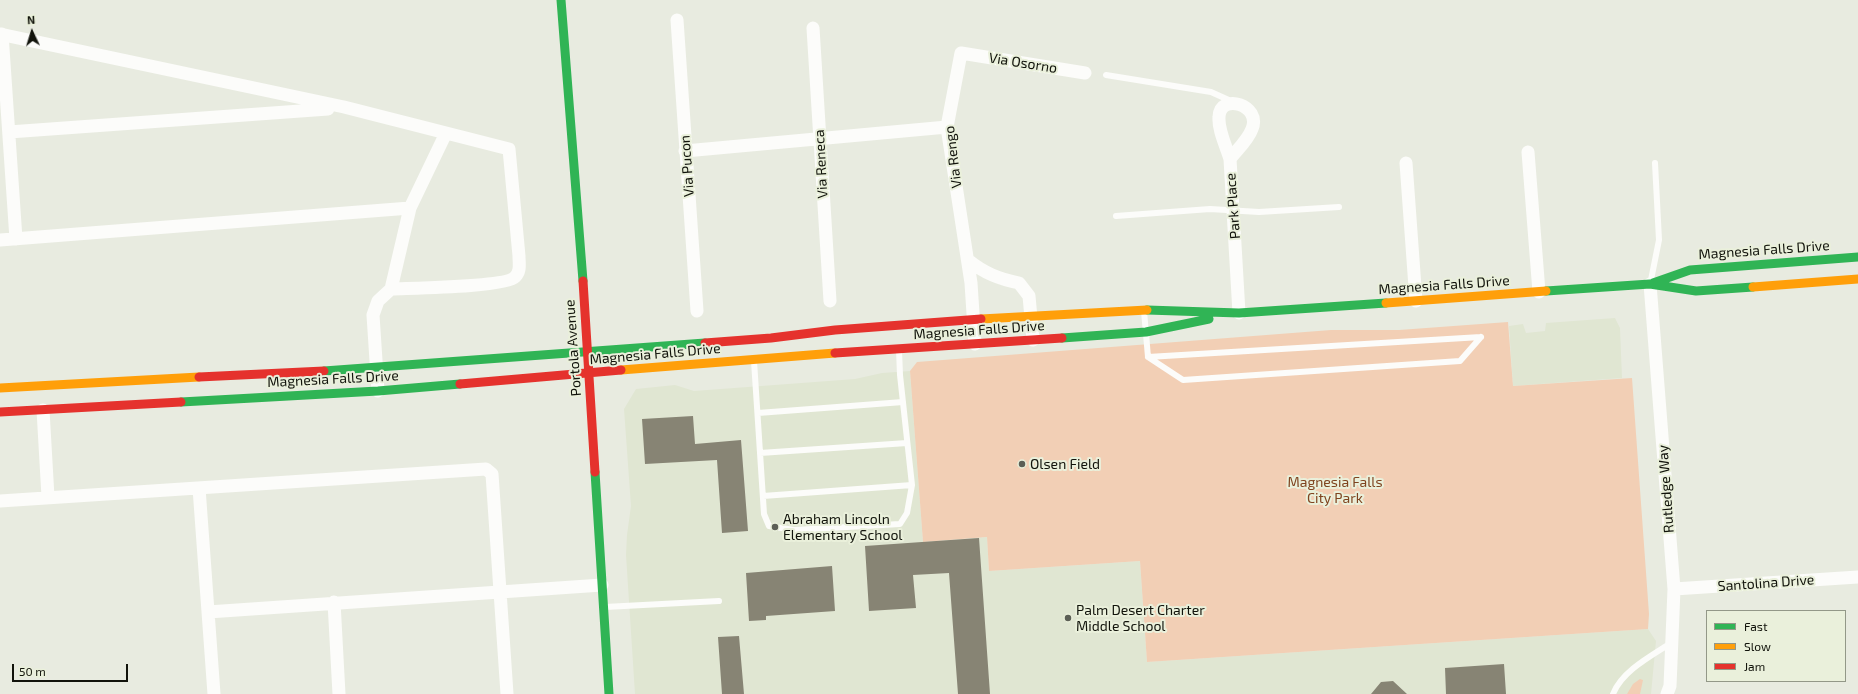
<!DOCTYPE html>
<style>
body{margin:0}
#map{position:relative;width:1858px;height:694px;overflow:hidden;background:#e8ebe0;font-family:"Exo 2",sans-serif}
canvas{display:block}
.legend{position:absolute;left:1706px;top:610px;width:140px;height:72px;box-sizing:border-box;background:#eaf0db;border:1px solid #939888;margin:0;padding:5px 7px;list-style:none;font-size:12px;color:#11130b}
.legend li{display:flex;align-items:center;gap:8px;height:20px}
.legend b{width:20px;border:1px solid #939888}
.north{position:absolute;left:12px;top:12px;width:40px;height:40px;-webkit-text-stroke:3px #eaf0db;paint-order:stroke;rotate:356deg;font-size:11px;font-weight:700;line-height:16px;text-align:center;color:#11130b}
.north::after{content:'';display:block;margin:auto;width:14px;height:18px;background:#11130b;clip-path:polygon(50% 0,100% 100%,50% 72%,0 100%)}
.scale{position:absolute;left:12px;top:664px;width:116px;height:18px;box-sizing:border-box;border:2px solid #11130b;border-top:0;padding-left:5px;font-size:12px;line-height:14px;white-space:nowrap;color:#11130b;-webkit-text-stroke:3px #eaf0db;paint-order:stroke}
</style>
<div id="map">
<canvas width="1858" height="694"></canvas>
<ul class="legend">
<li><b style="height:5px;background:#30b455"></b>Fast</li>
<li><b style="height:5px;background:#ff9f0a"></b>Slow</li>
<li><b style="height:5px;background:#e5322d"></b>Jam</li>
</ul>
<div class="north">N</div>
<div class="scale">50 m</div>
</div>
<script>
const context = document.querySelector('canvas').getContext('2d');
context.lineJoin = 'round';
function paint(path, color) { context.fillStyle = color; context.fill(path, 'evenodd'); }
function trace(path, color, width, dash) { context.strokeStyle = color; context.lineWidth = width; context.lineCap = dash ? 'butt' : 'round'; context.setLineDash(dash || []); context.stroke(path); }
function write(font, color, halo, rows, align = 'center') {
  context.font = font + ' "Exo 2",sans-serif'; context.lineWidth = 4; context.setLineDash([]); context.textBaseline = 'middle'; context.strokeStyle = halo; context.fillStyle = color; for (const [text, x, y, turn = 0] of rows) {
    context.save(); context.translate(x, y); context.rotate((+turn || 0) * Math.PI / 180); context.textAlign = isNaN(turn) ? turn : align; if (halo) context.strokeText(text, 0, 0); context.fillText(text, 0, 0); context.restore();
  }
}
paint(new Path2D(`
 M1615,318L1620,328L1622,378L1513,386L1509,326L1523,324L1526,333L1545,331L1546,323Z
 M910,371L923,542L987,537L989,571L1140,561L1147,662L1648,629L1656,641L1651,694H635L626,555L627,535L631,506L624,409L636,389L675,385L694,391L855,379L882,373Z`), '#e0e6d2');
paint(new Path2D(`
 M1508,322L1513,386L1632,378L1649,614L1648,629L1147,662L1140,561L989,571L987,537L923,542L910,371L917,362L1331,330H1399Z
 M1640,679L1643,680L1640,694H1627L1633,684Z`), '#f2cfb5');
paint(new Path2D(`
 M693,416L695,444L741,440L748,531L722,533L717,460L645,464L642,419Z
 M979,538L990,694H958L949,573L913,575L916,608L869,611L865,546Z
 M832,566L835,611L766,616V620L749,621L746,573Z
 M739,636L744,694H722L718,637Z
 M1504,664L1506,694H1446L1445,668Z
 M1393,681L1407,694H1371L1381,682Z`), '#878474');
trace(new Path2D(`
 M1106,75L1211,92L1231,101
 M1116,216L1210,209L1259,212L1339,207
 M1651,280L1659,240L1655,163
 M1144,311L1148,357L1481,337
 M1148,357L1183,380L1460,361L1481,337
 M754,361L764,514L769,526L794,530L900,524L907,513L912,485L900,375L899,350
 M758,413L903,402
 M760,453L907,443
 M763,496L912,485
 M605,607L719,601
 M1613,694C1622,671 1651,656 1671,643`), '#fcfcfa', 6);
trace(new Path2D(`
 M677,20L697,311
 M813,28L830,301
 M0,34L344,107L509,149L519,256C519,264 521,271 515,277C506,287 410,288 391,289L410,208
 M2,34L16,239
 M9,132L328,109
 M685,151L947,127
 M1528,152L1539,292
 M1230,159C1226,146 1218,130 1219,117C1220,92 1262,105 1252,129C1248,140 1237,150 1230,159L1239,313
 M1406,163L1416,301
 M0,240L410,208L446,133
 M968,260C984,273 999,279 1019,283L1029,296L1033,340
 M1650,284L1674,589L1670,686L1667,694
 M975,344L971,283L947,127L961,53L1085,73
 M378,391L373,315L378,301L391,289
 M43,410L48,497
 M199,488L214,694
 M0,501L486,469L492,474L507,694
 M1674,589L1858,577
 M334,602L339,694
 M208,612L602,585`), '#fcfcfa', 13);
trace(new Path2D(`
 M561,0L583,281
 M1653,283L1690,270L1858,257
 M1546,291L1650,284L1696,291L1753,287
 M1147,310L1239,313L1386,303
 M1062,338L1146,332L1209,319
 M324,371L705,343
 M181,402L378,391L460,384
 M595,472L609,694`), '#30b455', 9);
trace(new Path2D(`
 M1753,287L1858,279
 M1386,303L1546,291
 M981,319L1147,310
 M621,370L835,353
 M0,388L199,377`), '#ff9f0a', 9);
trace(new Path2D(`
 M583,281L595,472
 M705,343L771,338L835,330L981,319
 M835,353L1062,338
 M199,377L324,371
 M460,384L621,370
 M0,412L181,402`), '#e5322d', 9);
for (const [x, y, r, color] of [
 [1022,464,4,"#5c5f56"],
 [775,527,4,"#5c5f56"],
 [1068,618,4,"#5c5f56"]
]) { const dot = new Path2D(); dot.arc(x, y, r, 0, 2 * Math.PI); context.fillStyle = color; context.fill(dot); trace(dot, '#eaf0db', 1.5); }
write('14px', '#11130b', '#eaf0db', [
 ["Via Osorno",1023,63,9],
 ["Via Rengo",953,157,-97],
 ["Via Reneca",821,164,-93],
 ["Via Pucon",687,166,-94],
 ["Park Place",1233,206,-94],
 ["Magnesia Falls Drive",1764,250,-4],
 ["Magnesia Falls Drive",1444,285,-4],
 ["Magnesia Falls Drive",979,330,-4],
 ["Portola Avenue",573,348,-94],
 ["Magnesia Falls Drive",655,354,-5],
 ["Magnesia Falls Drive",333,379,-3],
 ["Rutledge Way",1666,489,-94],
 ["Santolina Drive",1766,583,-4]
]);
write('14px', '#11130b', '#eaf0db', [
 ["Olsen Field",1030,464],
 ["Abraham Lincoln",783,519],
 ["Elementary School",783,535],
 ["Palm Desert Charter",1076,610],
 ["Middle School",1076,626]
], 'left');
write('14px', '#7f441f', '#eaf0db', [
 ["Magnesia Falls",1335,482],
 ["City Park",1335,498]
]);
</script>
